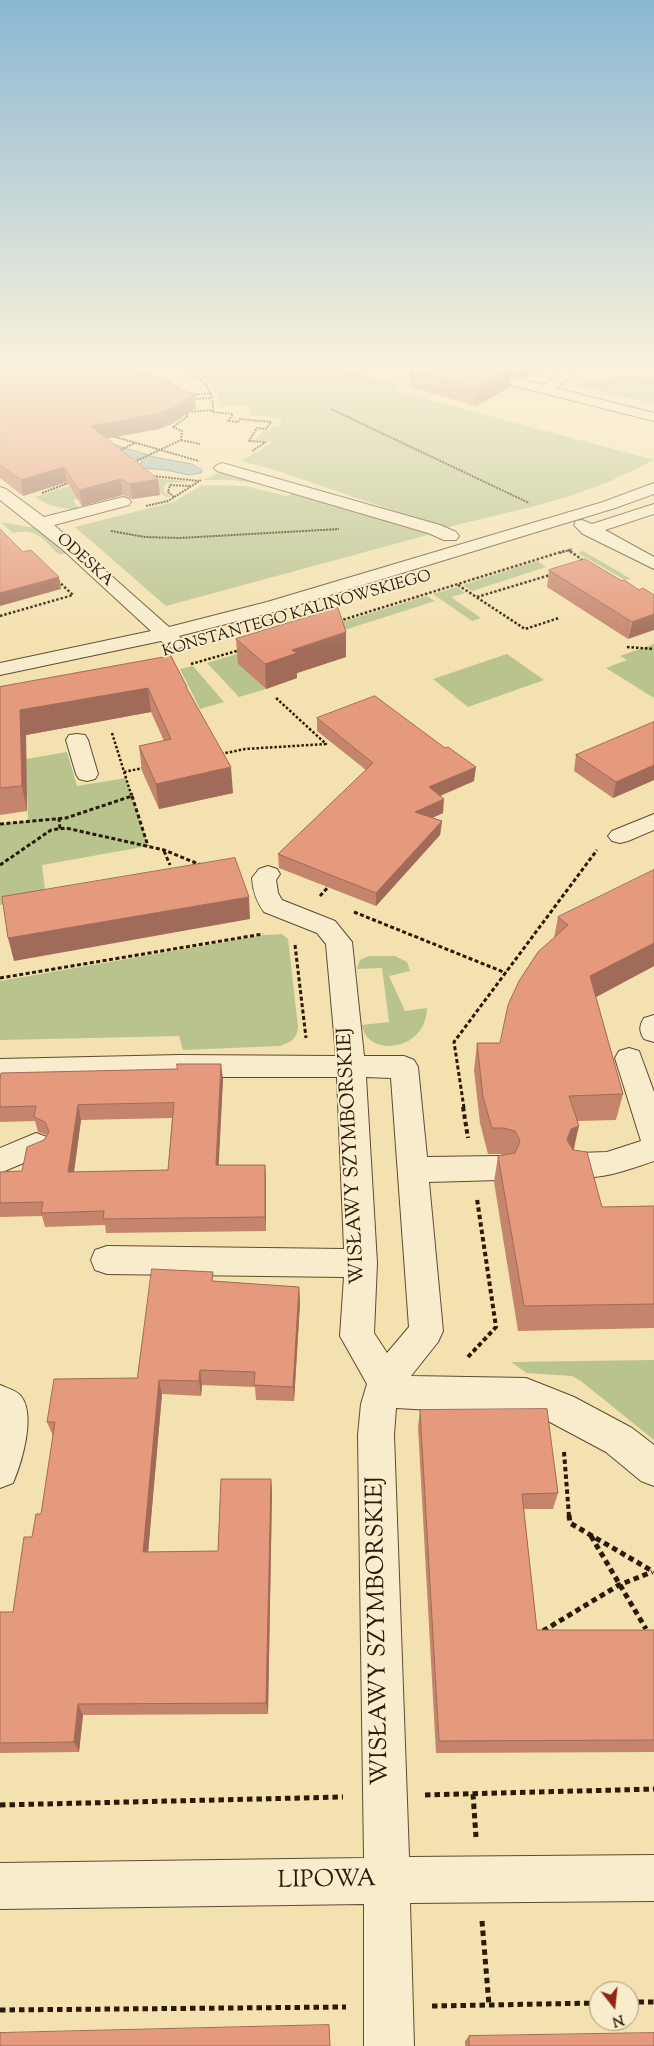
<!DOCTYPE html>
<meta charset="utf-8">
<style>
body{margin:0}
#map{position:relative;width:654px;height:2046px;overflow:hidden;background:#f4e1b0;font-family:"Sorts Mill Goudy",serif}
canvas{display:block}
.north{position:absolute;left:589px;top:1981px;width:50px;height:50px;box-sizing:border-box;background:#f8eccc;border:1px solid #a6987e;border-radius:50%;rotate:164deg;font-size:14px;font-weight:700;line-height:20px;text-align:center;color:#2b190a}
.north::after{content:'';display:block;margin:auto;width:18px;height:22px;background:#8f2418;clip-path:polygon(50% 0,100% 100%,50% 72%,0 100%)}
</style>
<div id="map">
<canvas width="654" height="2046"></canvas>
<div class="north">N</div>
</div>
<script>
const context = document.querySelector('canvas').getContext('2d');
context.lineJoin = 'round';
function paint(path, color) { context.fillStyle = color; context.fill(path, 'evenodd'); }
function trace(path, color, width, dash) { context.strokeStyle = color; context.lineWidth = width; context.lineCap = dash ? 'butt' : 'round'; context.setLineDash(dash || []); context.stroke(path); }
function write(font, color, halo, rows, align = 'center') {
  context.font = font + ' "Sorts Mill Goudy",serif'; context.lineWidth = 4; context.setLineDash([]); context.textBaseline = 'middle'; context.strokeStyle = halo; context.fillStyle = color; for (const [text, x, y, turn = 0] of rows) {
    context.save(); context.translate(x, y); context.rotate((+turn || 0) * Math.PI / 180); context.textAlign = isNaN(turn) ? turn : align; if (halo) context.strokeText(text, 0, 0); context.fillText(text, 0, 0); context.restore();
  }
}
paint(new Path2D(`
 M188,366H329L400,385L393,390L654,460L611,481L573,495L535,506L444,528L278,471L241,461L273,442L255,439L264,430L269,431L273,426H278L282,418L248,415L250,406L220,407C217,385 205,378 188,366Z
 M619,376L654,377V404L575,385Z
 M121,469L155,478L191,482L167,483L164,487V492L170,497H166L148,485L73,500L79,509C62,509 49,507 35,497Z
 M221,471L272,486L233,480H204Z
 M202,485L246,486L286,496L296,493L435,533L166,606L75,527L173,502Z
 M0,522L40,529L67,554H58C43,538 36,528 13,533Z
 M583,551L631,579L625,580L578,553Z
 M537,561L546,567L472,591L463,585Z
 M457,587L465,593L451,597L481,618L472,621L433,594Z
 M427,596L435,601L238,664L266,689L239,697L207,663Z
 M654,644V698L606,668L627,660L620,656Z
 M507,654L544,680L468,707L433,679Z
 M193,666L224,702L200,709L180,669Z
 M67,752L77,786L126,778L148,846L42,865L46,898L0,905V824L28,821L26,759Z
 M282,934L288,939L298,1027C297,1039 291,1042 280,1046L183,1050L179,1036L0,1040V981L265,935Z
 M369,956H395L407,962L410,971L389,976L405,1011L427,1008C426,1053 366,1057 362,1025L389,1022L382,968L357,969L360,960Z
 M654,1360V1440L581,1381L572,1376L527,1373L511,1362Z`), '#b8c38e');
const water = new Path2D(`
 M112,444L154,457L192,464L202,470L201,473L189,475L166,470L141,468L139,465L142,461L140,459L123,457Z`);
paint(water, '#9ebcb3');
trace(water, '#707b6f', 1);
const minor = new Path2D(`
 M445,366H469L543,385L560,373L556,366H570L574,372L573,375L556,388L654,413V421L447,369Z
 M222,463L440,525L456,532L459,536L456,540H444L428,533L217,471L214,468L217,465Z
 M654,483V494L615,508L281,610L179,636L185,643L182,647C172,650 168,647 161,641L0,675V663L151,631L62,549L0,500V487L6,489L44,517L123,497L129,499L131,502L129,505L54,525L169,627L267,602L603,502Z
 M654,504V514L605,530L654,557V569L583,534L574,525L576,521L582,520L592,524Z
 M77,734L85,735L88,740L98,774L95,779L87,781L79,779L76,774L66,740L69,735Z
 M654,814V830L628,841L620,843L612,841L608,836L612,831Z
 M268,866L277,869L280,874L276,880L278,893L282,900L335,921L352,942L364,1056H404L414,1060L418,1067L427,1157L499,1156L510,1159L514,1168L510,1177L499,1180L429,1182L443,1331L438,1342L411,1376L526,1378L574,1397L632,1428L654,1445V1486L641,1481L606,1452L548,1421L525,1410H432L396,1408L394,1435L409,1857L654,1855V1901L410,1903L414,2046H364V1904L0,1909V1863L364,1858L358,1435L361,1404L367,1384L340,1336L344,1277L107,1274L95,1270L91,1260L95,1250L107,1246L344,1249L337,1077H180L0,1081V1059L180,1055L336,1056L326,944L317,933L264,912C256,901 253,891 252,878L259,869ZM366,1077L391,1078L409,1327L387,1353L374,1333L377,1263Z
 M654,1015V1042L644,1039C639,1031 639,1026 644,1018Z
 M629,1048L639,1051L654,1092V1161C626,1170 597,1183 567,1174L563,1165L567,1156L578,1153L607,1152L641,1141L615,1058L619,1051Z
 M36,1133L47,1137L51,1145L47,1153L0,1173V1148Z
 M0,1385C7,1388 16,1390 21,1396C36,1415 22,1462 13,1483L0,1488Z`);
trace(minor, '#5d4b34', 2);
trace(new Path2D(`
 M126,366L167,381L177,387V390
 M192,395L212,393
 M193,399L213,398
 M331,409L529,503
 M213,410L212,412L233,414L228,421L238,422L240,419L271,422L266,429L257,428L249,441L266,442
 M112,436L199,461
 M181,440L200,444
 M118,451L135,443
 M252,451L266,442
 M134,462L181,440L182,431L173,427L188,416L186,412L213,410C214,388 200,377 182,366
 M153,476L199,481
 M42,493L71,482
 M174,497L168,492L170,485L191,486
 M146,506L168,501L201,480
 M111,531L145,537L180,538L339,529
 M568,550L572,553
 M560,553L572,549`), '#2b190a', 2, [2, 1]);
trace(new Path2D(`
 M570,551L581,559L582,562
 M458,585L525,629L559,618
 M477,597L550,575
 M0,616L73,595L57,580
 M339,621L564,551
 M627,647L654,649
 M191,664L240,650
 M112,733L131,794
 M221,754L245,749L326,744L275,697
 M124,772L143,768`), '#2b190a', 2.5, [2.5, 2]);
trace(new Path2D(`
 M132,796L148,846
 M59,818L60,829
 M0,824L66,818L132,796L131,793
 M164,851L170,865
 M0,865L51,830L66,828L164,850L201,865
 M320,896L328,887
 M354,912L506,973
 M295,945L306,1038
 M0,978L263,934
 M464,1108L454,1042L597,850`), '#2b190a', 3, [4, 2.5]);
trace(new Path2D(`
 M463,1107L468,1138
 M468,1357L496,1327L477,1199
 M564,1452L569,1516`), '#2b190a', 4, [4.5, 3]);
trace(new Path2D(`
 M569,1515L570,1523L654,1572
 M591,1536L646,1629
 M543,1631L619,1585L652,1572
 M473,1794L476,1837
 M425,1795L654,1789
 M0,1805L343,1797
 M482,1921L489,2005
 M629,2002H654
 M432,2006L599,2003
 M0,2010L346,2007`), '#2b190a', 5, [5.5, 4]);
paint(minor, '#f8eccc');
paint(new Path2D(`
 M0,366L196,408L172,424L159,429L107,438L160,495L132,499L123,495L82,506L67,482L23,496L0,478Z
 M418,366H541L540,370L525,378L511,375L510,387L476,406L409,387L410,370Z
 M549,570L622,581L639,590L628,639L547,587Z
 M236,639L346,657L297,673V678L266,689L238,664Z
 M171,656L188,691L233,793L159,809L142,771L139,746L164,741L151,712L26,735L27,811L0,815V687Z
 M317,718L474,781L440,796L443,813L432,818L442,821L440,835L376,906L279,868L278,854L366,770L317,731Z
 M654,722V780L613,798L574,771L576,755Z
 M558,917L654,966L596,997L623,1094L616,1120L578,1121L574,1150L602,1207L654,1206V1328L518,1331L494,1182L498,1156L503,1155L499,1154H488L480,1123L474,1070L477,1043H500L554,938Z
 M0,1079H223L218,1165H265L266,1179V1231L106,1233L105,1225L45,1227L42,1216L0,1217V1172L22,1171L47,1135L38,1132L35,1121L0,1122ZM172,1118L168,1170L74,1172L81,1120Z
 M214,1281L299,1287L300,1303L294,1401L256,1400L255,1387L202,1385L201,1396L162,1394L148,1552L218,1551L271,1479L272,1492L268,1714L83,1715L79,1752L0,1753V1612H13L32,1537L41,1514L53,1436L47,1422L137,1378Z
 M420,1410L558,1493L553,1509H524L537,1630H654V1752L436,1753L418,1427Z
 M469,2036L654,2046H465V2041Z`), '#c5846c');
paint(new Path2D(`
 M526,366H541L540,370L525,378Z
 M512,369L510,387L476,406L477,388Z
 M195,394L196,408L172,424L159,429L93,441L91,426Z
 M64,467L67,482L23,496L21,480Z
 M121,479L123,495L82,506L79,490Z
 M158,479L160,495L132,499L130,484Z
 M59,577L61,589L0,606V593Z
 M654,614V630L628,639L632,622Z
 M346,632V657L297,673V678L266,689L265,664L292,650Z
 M148,688L151,712L26,735L27,811L22,786L20,710Z
 M654,765V780L613,798L616,782Z
 M231,767L233,793L159,809L156,784Z
 M476,767L474,781L428,801L429,787Z
 M444,799L443,813L414,826L415,812Z
 M442,821L440,835L376,906V893Z
 M249,897L250,919L14,961L8,938Z
 M654,943V966L585,1003L590,976Z
 M221,1064L223,1079L218,1180L216,1165Z
 M78,1105L81,1120L72,1186L68,1172Z
 M579,1126L573,1152L567,1140L571,1129Z
 M265,1165L266,1179V1231L265,1217Z
 M299,1287L300,1303L294,1401L293,1387Z
 M200,1370L202,1385L201,1396L199,1381Z
 M159,1380L162,1394L147,1565L143,1552Z
 M271,1479L272,1492L268,1714L266,1703Z
 M78,1704L83,1715L79,1752L74,1742Z`), '#a06b58');
const building = new Path2D(`
 M0,366H120L195,394L171,409L157,414L91,426L158,479L130,484L121,479L79,490L64,467L21,480L0,465Z
 M418,366H499L512,369L477,388L410,370Z
 M0,529L23,552L31,550L59,577L0,593Z
 M585,559L622,581L624,580L639,590L643,588L654,595V614L632,622L549,570Z
 M338,608L346,632L292,650L297,653L265,664L236,639Z
 M171,656L187,687H186L231,767L156,784L139,746L171,739L148,688L20,710L22,786L0,788V687Z
 M375,696L445,748L448,747L476,767L429,787L444,799L415,812L442,821L376,893L278,854L373,763L317,718Z
 M654,722V765L616,782L576,755Z
 M235,858L249,897L8,938L2,897Z
 M654,870V943L590,976L623,1094L569,1096L579,1126L571,1129L567,1140L573,1150L587,1152L602,1207L654,1206V1304L524,1306L498,1156L515,1153L520,1141L515,1131L504,1128H492L483,1097L477,1043H500L508,1005L519,981L538,952L568,925L558,917Z
 M177,1064H221L216,1165H265V1217L103,1219L104,1211L41,1213L43,1202L0,1203V1172L22,1171L27,1147L44,1140L49,1132L45,1122L34,1117L36,1106L0,1107V1079L1,1073L177,1069ZM174,1103L168,1170L68,1172L78,1105Z
 M152,1269L213,1272L212,1281L299,1287L293,1387L254,1385L255,1372L200,1370L199,1381L159,1380L143,1552L218,1551L221,1479H271L266,1703L78,1704L74,1742L0,1743V1612H13L24,1537H32L36,1514H41L55,1422H47L54,1379L137,1378Z
 M547,1409L558,1493L522,1494L537,1630H654V1740L439,1741L420,1410Z
 M329,2025L330,2046H0V2033Z
 M654,2033V2046H469V2036Z`);
paint(building, '#e5997d');
trace(building, '#a06b58', 1);
const sky = context.createLinearGradient(0, 0, 0, 653);
sky.addColorStop(0, '#8ab7d3');
sky.addColorStop(0.56, '#faf2db');
sky.addColorStop(1, '#faf2db00');
context.fillStyle = sky;
context.fillRect(0, 0, 654, 653);
write('16px', '#2b190a', '#f8eccc', [
 ["ODESKA",84,561,42],
 ["KONSTANTEGO KALINOWSKIEGO",297,615,-16]
]);
write('20px', '#2b190a', '#f8eccc', [
 ["WISŁAWY SZYMBORSKIEJ",353,1156,-93]
]);
write('24px', '#2b190a', '#f8eccc', [
 ["WISŁAWY SZYMBORSKIEJ",380,1631,-91],
 ["LIPOWA",327,1882,-1]
]);
</script>
